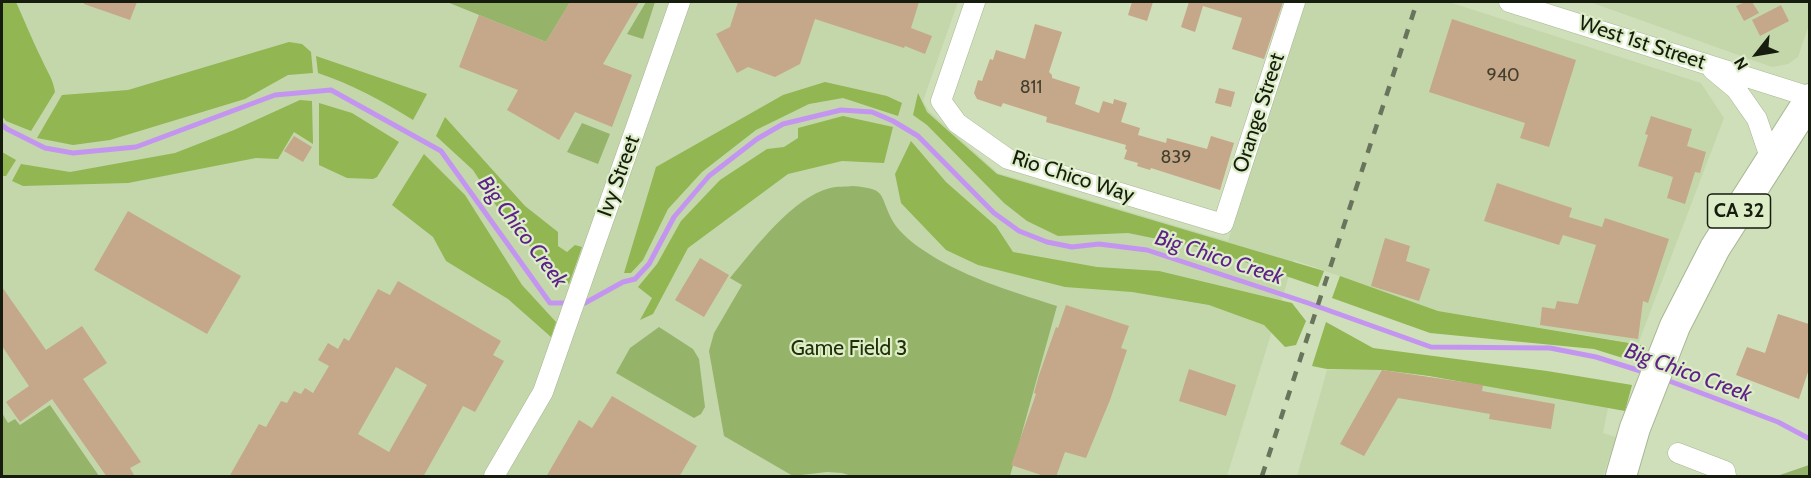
<!DOCTYPE html>
<style>
body{margin:0}
#map{position:relative;width:1811px;height:478px;overflow:hidden;background:#cfdfba;font-family:Cabin,sans-serif}
canvas{display:block}
.frame{position:absolute;inset:0;border:3px solid #161c0e;pointer-events:none}
.north{position:absolute;left:1727px;top:24px;width:60px;height:60px;-webkit-text-stroke:4px #dcedc7;paint-order:stroke;rotate:239deg;font-size:16px;font-weight:700;line-height:24px;text-align:center;color:#161c0e}
.north::after{content:'';display:block;margin:auto;width:21px;height:27px;background:#161c0e;clip-path:polygon(50% 0,100% 100%,50% 72%,0 100%)}
</style>
<div id="map">
<canvas width="1811" height="478"></canvas>
<div class="frame"></div>
<div class="north">N</div>
</div>
<script>
const context = document.querySelector('canvas').getContext('2d');
context.lineJoin = 'round';
function paint(path, color) { context.fillStyle = color; context.fill(path, 'evenodd'); }
function trace(path, color, width, dash) { context.strokeStyle = color; context.lineWidth = width; context.lineCap = dash ? 'butt' : 'round'; context.setLineDash(dash || []); context.stroke(path); }
function write(font, color, halo, rows, align = 'center') {
  context.font = font + ' Cabin,sans-serif'; context.lineWidth = 4.5; context.setLineDash([]); context.textBaseline = 'middle'; context.strokeStyle = halo; context.fillStyle = color; for (const [text, x, y, turn = 0] of rows) {
    context.save(); context.translate(x, y); context.rotate((+turn || 0) * Math.PI / 180); context.textAlign = isNaN(turn) ? turn : align; if (halo) context.strokeText(text, 0, 0); context.fillText(text, 0, 0); context.restore();
  }
}
paint(new Path2D(`
 M2,2H958L923,101L929,111L998,173L1228,241L1304,2H1449L1701,83L1724,118L1638,344L1438,311L1294,260L1227,476H2Z
 M1590,2H1809V25L1798,57L1788,64L1772,67Z
 M1327,370H1382L1483,385L1608,408L1603,433L1616,437L1613,447L1603,476H1297Z`), '#c4d7ab');
paint(new Path2D(`
 M447,2H570L546,42Z
 M646,2H655L643,39L627,34Z
 M582,123L610,134L598,164L567,152Z
 M853,186C886,189 879,193 891,218C897,230 909,240 920,248C960,276 1010,291 1057,306L1010,476H852L842,473L827,472L793,476L724,436L709,351L714,333L742,285L730,278C754,249 793,197 830,188C837,186 846,187 853,186Z
 M659,327L693,349L699,359L705,407L701,414L694,418L616,373L630,348Z
 M50,405L99,476H2V413L8,423L15,419L20,425Z
 M1809,465V476H1777Z`), '#96b36a');
paint(new Path2D(`
 M2,2H16C25,22 33,42 43,62C48,73 53,79 55,92L31,131L6,121L2,116Z
 M289,42L302,44L311,52L313,73L288,75L245,99L110,140L73,145L37,138L62,95L128,90Z
 M316,56L427,94L413,120C383,101 351,84 318,73Z
 M825,82L887,96L902,103L898,116L843,98L809,104L756,130L702,172L668,209L643,260L631,273H624L656,167L783,95Z
 M918,93L927,112L997,174L1324,271L1318,287L1207,249L1128,233L1058,236L1027,221L1004,203L927,125L913,115Z
 M300,100L312,101L313,144L294,132L278,159L256,158L128,183L23,186L12,181L21,164L70,172L175,153L234,130Z
 M319,103L352,113L399,142L377,177L373,179L347,178L319,165Z
 M843,116L893,127L884,163L842,161L788,174L688,248L653,314L640,320L652,298L638,287L657,264L681,221L720,180L767,149L784,147L798,138V128Z
 M445,117L525,206L558,232V246L567,252L575,245L582,247L569,284L549,276L518,228L499,210L473,170L436,136Z
 M911,141L946,182L996,226L1013,252L1097,267L1159,271L1292,303L1306,321L1296,345L1285,347L1264,325L1209,305L1132,292L1065,287L978,265L946,250L901,203L895,174Z
 M2,152L16,160L6,176H2Z
 M424,154L465,195L522,285L556,322L551,337L508,299L446,261L433,237L392,205Z
 M1340,276L1438,311L1647,346L1642,364L1594,349L1430,333L1332,298Z
 M1326,322L1373,348L1547,371L1632,385L1625,411L1429,376L1382,370L1327,369L1312,366Z`), '#91b652');
trace(new Path2D(`
 M2,125L7,129L45,148L73,153L136,147L275,95L331,90L441,151L550,303H570
 M579,303H585L623,282L635,279L649,264L674,217L709,176L757,139L783,124L841,110L872,112L893,121L918,136L994,213L1019,231L1047,242L1072,247L1099,244L1147,250L1308,303L1431,347L1550,348L1596,357L1647,373
 M1664,379L1778,422L1810,439`), '#c395f0', 5);
paint(new Path2D(`
 M84,2H137L130,20L84,4Z
 M570,2H639L603,64L632,75L612,127L575,112L559,140L507,110L518,90L459,67L479,15L546,42Z
 M738,2H919L911,28L932,36L925,54L905,46L904,48L815,19L800,64L775,77L748,67L737,73L716,34L730,27Z
 M1132,2H1153L1147,21L1128,15Z
 M1189,2H1283L1264,59L1232,49L1242,18L1203,6L1195,32L1181,27Z
 M1745,2H1752L1759,13L1744,21L1736,6Z
 M1781,5L1789,21L1760,36L1752,20Z
 M1452,19L1576,60L1549,147L1520,138L1525,123L1429,92Z
 M1035,24L1062,32L1049,72L1052,75V78L1080,87L1075,104L1099,113L1103,101L1113,104L1114,99L1127,103L1121,122L1140,128L1138,135L1166,143L1167,138L1207,149L1211,136L1234,143L1220,190L1151,168L1150,170L1137,166L1138,163L1124,159L1127,150L1125,149L1126,145L1046,122L1047,117L1003,103L1001,107L977,99L974,93L978,80L982,81L990,59L993,60L996,50L1025,59Z
 M1219,88L1235,92L1231,107L1215,103Z
 M1651,116L1692,129L1687,146L1706,152L1700,173L1695,172L1685,204L1667,198L1673,177L1638,166L1648,135L1645,134Z
 M294,136L312,147L303,162L284,151Z
 M1497,183L1572,208L1569,217L1602,227L1605,218L1669,239L1648,303L1643,301L1638,339L1540,325L1542,307L1555,309L1557,301L1578,304L1596,245L1563,235L1559,245L1484,221Z
 M128,211L241,276L207,334L94,270Z
 M1385,238L1410,246L1406,261L1430,269L1419,301L1371,286Z
 M700,258L729,275L704,317L675,300Z
 M398,281L501,341L493,355L504,361L475,412L463,406L423,477H229L259,424L266,427L281,401L287,403L294,391L301,394L305,388L313,393L329,366L318,360L328,343L338,349L344,338L349,341L378,289L390,295ZM396,367L427,385L389,452L358,434Z
 M2,287L46,350L82,326L107,363L83,379L141,462L130,468L135,477H107L52,399L20,422L6,402L29,386L2,346Z
 M1066,305L1129,326L1121,348L1127,350L1110,400L1086,458L1065,452L1056,477H1047L1011,465L1036,394L1034,393L1039,375L1056,327L1058,328Z
 M1778,314L1809,324V369L1799,399L1736,375L1747,347L1765,353Z
 M1189,369L1236,385L1226,416L1179,401Z
 M1382,370L1483,385L1482,391L1555,404L1551,429L1489,419L1490,414L1398,398L1364,456L1340,444Z
 M612,396L697,446L679,477H546L579,420L592,428Z`), '#c5a78a');
const minor = new Path2D(`
 M975,2L941,101L957,123L1008,159L1223,224L1295,2
 M1509,2L1810,97
 M1713,70L1736,89L1757,119L1771,160
 M1678,453L1725,471L1726,476
 M494,476L543,392L680,2`);
const primary = new Path2D(`
 M1621,476L1635,428L1675,326L1715,248L1810,99`);
trace(minor, '#a7b693', 21);
trace(primary, '#a7b693', 32);
trace(minor, '#fff', 20);
trace(primary, '#fff', 30);
trace(new Path2D(`
 M1262,476L1417,2`), '#69745c', 4.5, [10, 10]);
write('18px', '#423f2d', null, [
 ["940",1503,76],
 ["811",1031,88],
 ["839",1176,158]
]);
for (const [x, y, w] of [
 [1739,211,63]
]) { const box = new Path2D(); box.roundRect(x - w / 2, y - 17, w, 34, 4.5); context.fillStyle = '#dcedc7'; context.fill(box); trace(box, '#161c0e', 1.5); }
write('bold 20px', '#161c0e', null, [
 ["CA 32",1739,211]
]);
write('21px', '#161c0e', '#dcedc7', [
 ["West 1st Street",1642,43,18],
 ["Orange Street",1259,113,-72],
 ["Ivy Street",619,176,-70],
 ["Rio Chico Way",1073,177,18]
]);
write('21px', '#223006', '#dcedc7', [
 ["Game Field 3",849,349]
]);
write('italic 22px', '#5d2189', '#dcedc7', [
 ["Big Chico Creek",522,232,53],
 ["Big Chico Creek",1219,258,18],
 ["Big Chico Creek",1688,373,20]
]);
</script>
